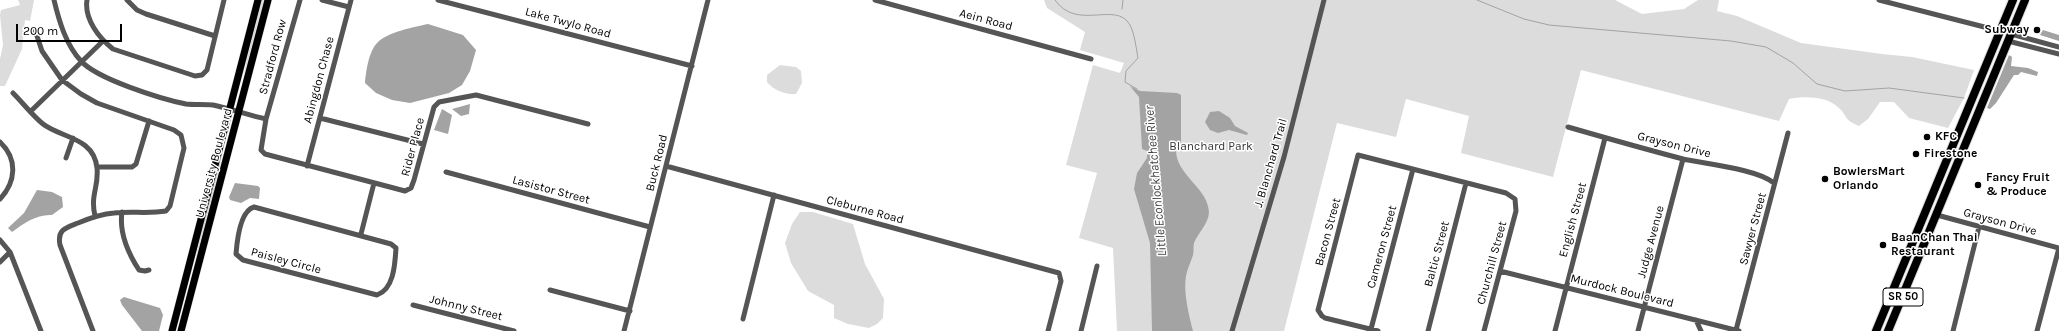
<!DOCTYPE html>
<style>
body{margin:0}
#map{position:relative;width:2059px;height:331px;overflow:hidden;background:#fff;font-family:Karla,sans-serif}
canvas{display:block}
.scale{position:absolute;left:16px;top:24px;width:106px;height:18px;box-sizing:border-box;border:2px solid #000;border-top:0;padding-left:5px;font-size:12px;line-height:14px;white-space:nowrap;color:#000;-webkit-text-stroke:3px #fff;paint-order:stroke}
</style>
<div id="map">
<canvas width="2059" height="331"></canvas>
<div class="scale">200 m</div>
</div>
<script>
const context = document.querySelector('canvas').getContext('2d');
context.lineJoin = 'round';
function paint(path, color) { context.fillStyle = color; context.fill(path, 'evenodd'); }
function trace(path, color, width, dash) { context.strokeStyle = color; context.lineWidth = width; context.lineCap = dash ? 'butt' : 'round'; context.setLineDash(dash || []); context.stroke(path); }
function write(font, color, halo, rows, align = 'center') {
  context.font = font + ' Karla,sans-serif'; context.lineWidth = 3; context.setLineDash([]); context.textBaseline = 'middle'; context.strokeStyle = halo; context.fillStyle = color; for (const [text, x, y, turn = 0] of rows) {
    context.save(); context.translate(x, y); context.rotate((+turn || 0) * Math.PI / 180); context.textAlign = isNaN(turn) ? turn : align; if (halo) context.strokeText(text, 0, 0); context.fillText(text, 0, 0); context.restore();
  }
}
paint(new Path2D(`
 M18,0H34L30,21L25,20L22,49L5,86H0V59L3,45L0,15L1,10L20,5Z
 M262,0H264L243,80L247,58Z
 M1044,0H1615L1642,14L1684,9L1698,0H1719L1717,11L1737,16L1801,43L1882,54L1912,57L1974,70L1964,98L1948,128L1909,118L1894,102H1880L1868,119L1859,126C1843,119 1849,118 1839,108C1827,96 1804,96 1789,99L1779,121L1581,70L1553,177L1461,153L1469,116L1406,99L1396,137L1337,123L1284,331H1117L1113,248L1079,238L1097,173L1066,165L1093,65L1120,73L1124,63L1080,50L1085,32L1047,8Z
 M780,65L796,67L801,71L802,83L796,94C786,95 773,90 767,82V75Z
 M223,149L219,171L195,263L199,240Z
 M800,212H813L853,224L865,264L884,299L883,318L877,324L869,328L848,324L834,318V305L808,291L791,263L785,243L792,224Z`), '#dcdcdc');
paint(new Path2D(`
 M428,24L463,35L476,50L470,71L462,85L449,93L410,103L392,100L376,93L365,83C366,71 369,50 378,42C388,32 414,27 428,24Z
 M2043,30L2059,35V41L2040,35Z
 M2009,55L2012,57L2011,66L2028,68L2038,72L2037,76L2021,72L2018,75H2014L1996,103L1990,109L1987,108Z
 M1130,86L1140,91L1177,93L1181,95V147L1176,149C1175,175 1209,188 1209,213C1208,224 1198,233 1194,243C1193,247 1194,252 1193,255C1191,262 1187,269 1186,276C1183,291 1189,316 1193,331H1152L1150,243L1134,189L1137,173L1147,158V151L1142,149L1139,97Z
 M470,104L469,114L461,116L452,109Z
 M442,109L452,115L448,134L434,130Z
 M1219,111L1230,118L1235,126L1248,133L1247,135L1229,130L1218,133L1210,130L1205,122L1210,112Z
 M235,183L258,186L260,188L259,199L250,198L241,203L230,200L229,197Z
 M37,190L52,192L62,197L63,207L52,215C37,214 24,223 12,232L8,228L24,213Z
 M124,297L160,308L163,315L159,331H142L122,305L120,300Z`), '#a3a3a3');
trace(new Path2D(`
 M1055,0C1077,32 1116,0 1130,25C1135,35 1136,48 1138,58L1126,71L1125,82L1137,89
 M1477,0L1524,19L1549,25L1731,41L1766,47L1793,63L1817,84L1845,91L1889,88L1964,98
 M1122,9L1123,0`), '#a3a3a3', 1);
const major = new Path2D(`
 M172,331L258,0
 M181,331L268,0`);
const highway = new Path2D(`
 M1876,331L2013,0
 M1888,331L2025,0`);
trace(major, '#dbdbdb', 8);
trace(highway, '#dbdbdb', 10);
trace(new Path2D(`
 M54,0C59,21 66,45 81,61C97,79 161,99 186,104C195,105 204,104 213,105C231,109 249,115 266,119
 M87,0C84,19 99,38 113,49L195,76L202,75L207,70L224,0
 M127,0L137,10L146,14L215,36
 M300,0L266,119L261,150L265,154L405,191L411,188L414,180L434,107L439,102L476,95L588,124
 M322,0L349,7
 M438,0L692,66
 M875,0L1091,59
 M1879,0L2000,31
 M33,31L37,36L42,51L62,80L81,94L97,103L174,130L181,135L184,148L170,206L166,211C149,214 131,211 114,213C101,214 90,218 78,223C65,228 57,230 60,245L93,331
 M2011,34L2059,47
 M2008,41L2059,54
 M13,93C22,102 33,116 43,124C61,138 94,137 97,168C99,187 90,195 95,216
 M31,111L103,41
 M320,118L423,144
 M1568,127C1606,138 1645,149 1683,159C1706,164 1757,169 1774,183
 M0,142C18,159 16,182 0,199
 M66,158L73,138
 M307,166L351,0
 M666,166L1059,273L1061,281L1048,331
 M97,167H132L136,164L149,121
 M446,172L650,227
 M254,207L391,244L396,248C395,264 394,289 377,295L243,260L236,254C237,241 240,211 254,207Z
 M122,212C119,232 128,253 139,270L145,271L149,270
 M1937,215L2059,248
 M361,234L374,183
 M0,240L10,252L41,331
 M0,262L10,252
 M1500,271L1739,331
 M550,290L630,311
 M413,305L514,331
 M743,319L774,195
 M1696,320L1701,331
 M1371,329L1413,169
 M1736,330L1788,133
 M624,331L708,0
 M1081,331L1097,266
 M1232,331L1284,157L1324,0
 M1378,331L1325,318L1322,316L1318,310L1358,155L1506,193L1515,199L1516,211L1484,331
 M1428,331L1466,183
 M1555,331L1605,138
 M1638,331L1683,159
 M1953,331L1979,227
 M2037,331L2059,248`), '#555', 5);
trace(major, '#000', 7);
trace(highway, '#000', 8);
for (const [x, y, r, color] of [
 [2037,30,4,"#000"],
 [1927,137,4,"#000"],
 [1916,154,4,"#000"],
 [1825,179,4,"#000"],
 [1978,185,4,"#000"],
 [1883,245,4,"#000"]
]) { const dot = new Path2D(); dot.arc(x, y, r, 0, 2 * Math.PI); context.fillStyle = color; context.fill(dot); trace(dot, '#fff', 1.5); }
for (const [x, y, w] of [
 [1903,297,40]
]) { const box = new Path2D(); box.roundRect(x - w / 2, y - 9, w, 18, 3); context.fillStyle = '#fff'; context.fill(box); trace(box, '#000', 1); }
write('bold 11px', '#000', null, [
 ["SR 50",1903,297]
]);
write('12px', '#000', '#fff', [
 ["Aein Road",986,20,15],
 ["Lake Twylo Road",568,23,15],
 ["Stradford Row",273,57,-75],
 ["Abingdon Chase",319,80,-75],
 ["Grayson Drive",1674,145,14],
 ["Rider Place",413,147,-75],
 ["University Boulevard",214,163,-75],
 ["Buck Road",657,163,-76],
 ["J. Blanchard Trail",1271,163,-74],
 ["Lasistor Street",551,190,15],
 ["Cleburne Road",865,210,15],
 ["English Street",1573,220,-75],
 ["Grayson Drive",2000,222,15],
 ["Sawyer Street",1753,229,-75],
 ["Bacon Street",1328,232,-75],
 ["Judge Avenue",1651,242,-75],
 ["Cameron Street",1382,247,-75],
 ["Baltic Street",1437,254,-75],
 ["Paisley Circle",286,261,15],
 ["Churchill Street",1492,263,-75],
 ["Murdock Boulevard",1622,291,14],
 ["Johnny Street",466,308,14]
]);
write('bold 12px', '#000', '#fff', [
 ["Subway",2029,30,"right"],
 ["KFC",1935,137],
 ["Firestone",1924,154],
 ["BowlersMart",1833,172],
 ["Orlando",1833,186],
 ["Fancy Fruit",1986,178],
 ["& Produce",1986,192],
 ["BaanChan Thai",1891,238],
 ["Restaurant",1891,252]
], 'left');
write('12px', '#333', '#fff', [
 ["Blanchard Park",1211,147]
]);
write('italic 13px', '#444', '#fff', [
 ["Little Econlockhatchee River",1156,181,-95]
]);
</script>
